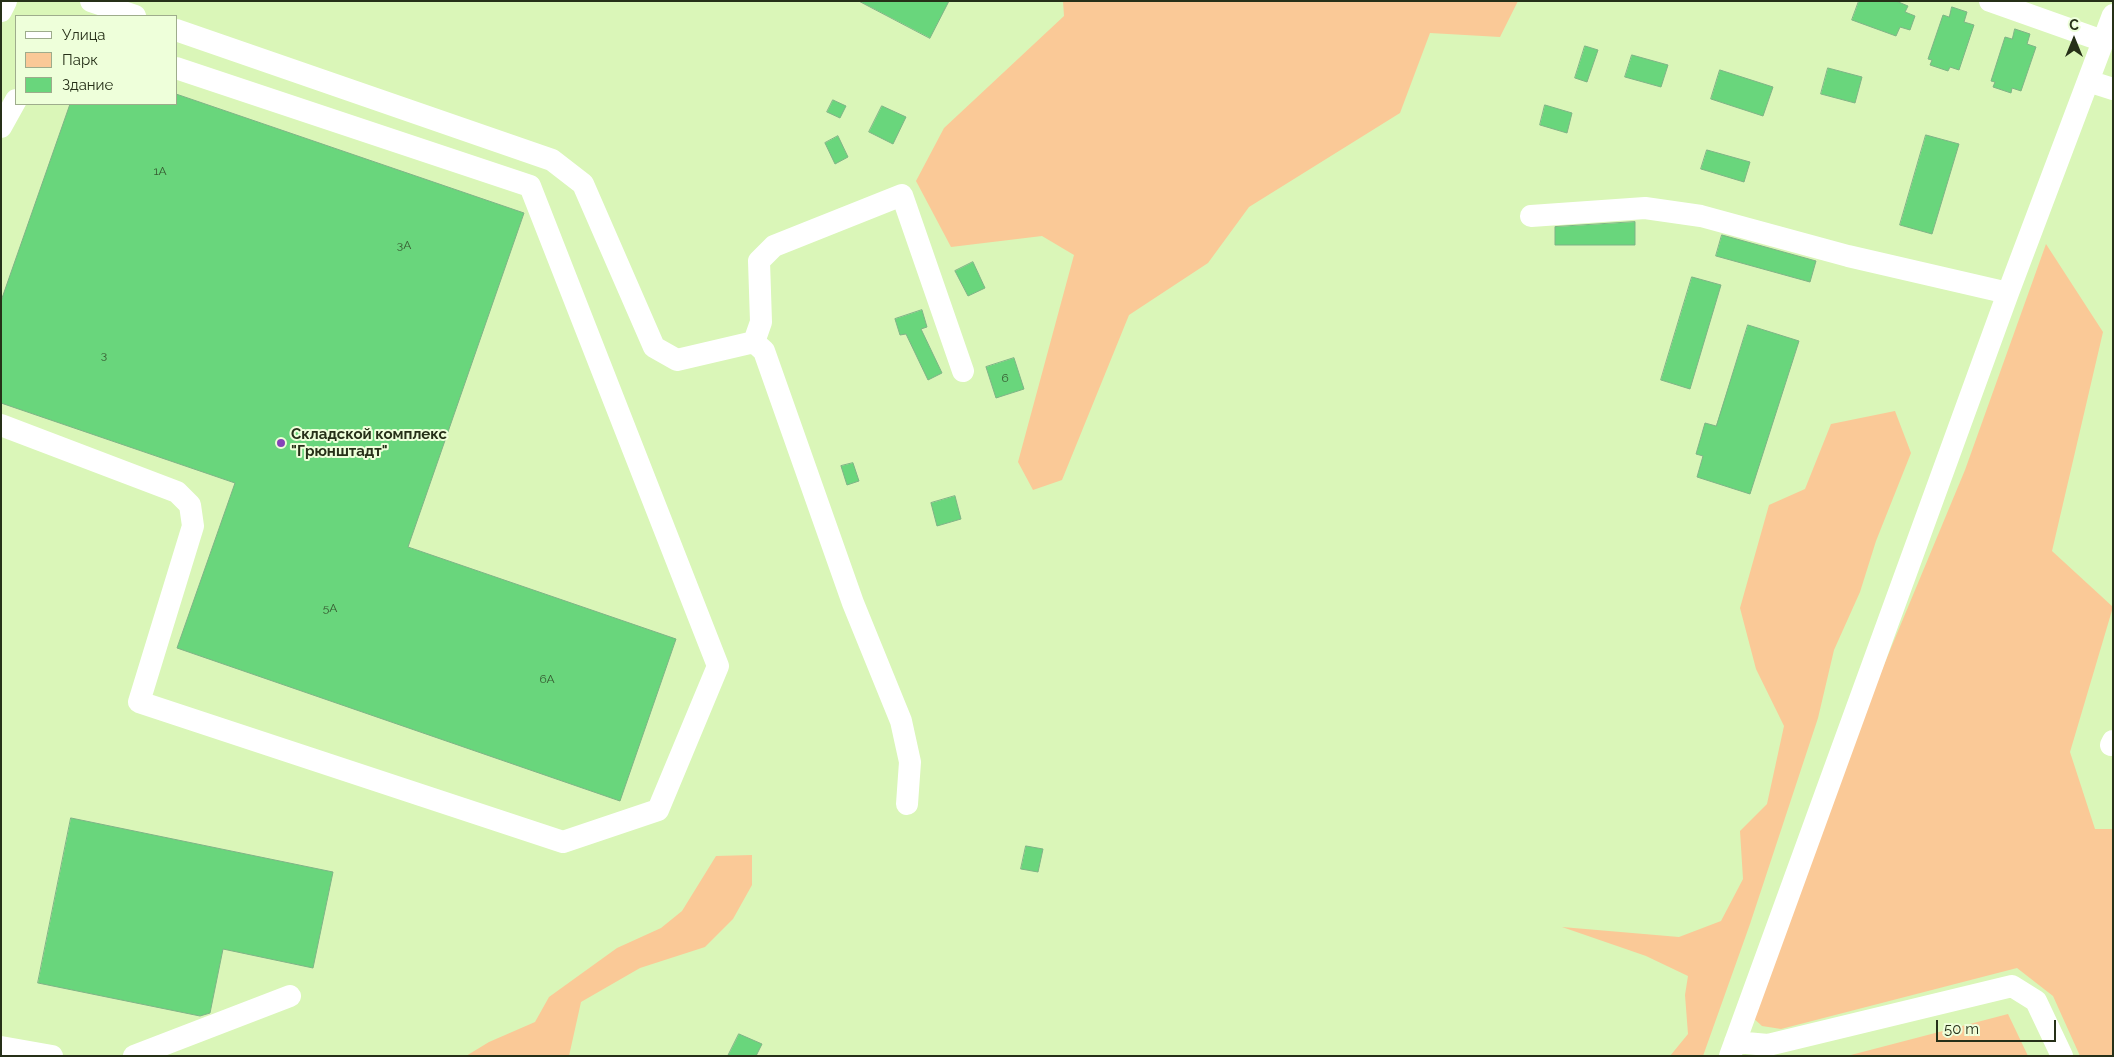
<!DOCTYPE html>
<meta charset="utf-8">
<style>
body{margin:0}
#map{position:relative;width:2114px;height:1057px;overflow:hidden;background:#daf6b8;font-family:Raleway,sans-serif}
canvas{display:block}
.frame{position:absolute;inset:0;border:2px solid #263018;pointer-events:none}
.legend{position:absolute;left:15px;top:15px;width:162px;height:90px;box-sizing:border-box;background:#eeffda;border:1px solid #9eac8c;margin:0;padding:6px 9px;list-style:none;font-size:15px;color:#263018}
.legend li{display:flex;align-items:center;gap:10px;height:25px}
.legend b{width:25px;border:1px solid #9eac8c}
.north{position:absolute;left:2049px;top:15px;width:50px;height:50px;-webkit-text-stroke:4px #eeffda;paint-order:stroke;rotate:0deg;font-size:14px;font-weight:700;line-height:20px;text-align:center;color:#263018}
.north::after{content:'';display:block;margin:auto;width:18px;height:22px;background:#263018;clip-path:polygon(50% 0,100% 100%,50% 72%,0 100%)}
.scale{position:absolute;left:1936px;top:1020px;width:120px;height:22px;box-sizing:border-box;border:2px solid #263018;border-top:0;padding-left:6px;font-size:15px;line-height:18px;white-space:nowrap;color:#263018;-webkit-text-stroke:4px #eeffda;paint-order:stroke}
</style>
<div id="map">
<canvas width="2114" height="1057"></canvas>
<div class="frame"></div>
<ul class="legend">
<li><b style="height:6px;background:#fff"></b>Улица</li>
<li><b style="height:14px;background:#fac997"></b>Парк</li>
<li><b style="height:14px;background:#69d67c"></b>Здание</li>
</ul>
<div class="north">С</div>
<div class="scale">50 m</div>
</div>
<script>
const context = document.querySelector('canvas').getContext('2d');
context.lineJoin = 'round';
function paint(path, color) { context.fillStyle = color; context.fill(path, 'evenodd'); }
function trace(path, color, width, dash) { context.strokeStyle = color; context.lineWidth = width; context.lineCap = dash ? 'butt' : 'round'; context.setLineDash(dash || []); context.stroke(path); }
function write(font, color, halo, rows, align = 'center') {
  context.font = font + ' Raleway,sans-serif'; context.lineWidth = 4; context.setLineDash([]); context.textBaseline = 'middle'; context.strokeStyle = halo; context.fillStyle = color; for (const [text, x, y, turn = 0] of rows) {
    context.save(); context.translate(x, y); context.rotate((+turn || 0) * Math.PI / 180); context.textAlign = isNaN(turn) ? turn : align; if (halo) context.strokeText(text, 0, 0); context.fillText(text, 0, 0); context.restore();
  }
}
paint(new Path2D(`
 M1063,1H1518L1500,37L1430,33L1400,113L1249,207L1208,263L1129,315L1062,480L1033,490L1018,462L1074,255L1042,236L951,247L916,181L944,128L1064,16Z
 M2046,244L2103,332L2052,551L2113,607L2070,752L2095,829H2113V1056H2080L2053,996L2017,968L1781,1029L1762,1026L1751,1016L1861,720L1965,470Z
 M1895,411L1911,453L1876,541L1860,592L1834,650L1818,718L1750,924L1703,1056H1670L1688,1034L1685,995L1688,976L1646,956L1562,927L1679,937L1721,921L1743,879L1740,831L1767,804L1784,726L1756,669L1740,608L1769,505L1805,489L1831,424Z
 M752,855V885L733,919L705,947L640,968L581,1002L569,1056H466L489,1042L535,1022L549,997L617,948L661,928L682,911L716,856Z
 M2008,1014L2028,1056H1847Z`), '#fac997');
const building = new Path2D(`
 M859,1H949L930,38Z
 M1859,1H1896L1908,6L1905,12L1915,16L1910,30L1900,27L1896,36L1852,20Z
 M1952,7L1967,12L1964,22L1974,25L1959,70L1950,67L1948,71L1930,65L1932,60L1928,59L1943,15L1949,17Z
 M2015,29L2030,34L2027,44L2036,47L2021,91L2012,88L2011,93L1993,87L1995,82L1991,81L2005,37L2012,39Z
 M1585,46L1598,50L1587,82L1575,78Z
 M1632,55L1668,65L1661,87L1625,77Z
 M1828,68L1862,77L1855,103L1821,94Z
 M1720,70L1773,87L1763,116L1711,99Z
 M176,94L524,213L408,547L676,639L620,801L177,648L235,483L1,403V301L70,104H176Z
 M833,100L846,106L840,118L827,112Z
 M1545,105L1572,113L1567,133L1540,125Z
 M882,106L906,117L893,144L869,132Z
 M1926,135L1959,144L1932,234L1900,225Z
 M838,136L848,157L835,164L825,143Z
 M1707,150L1750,162L1744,182L1701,169Z
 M1635,222V245H1555V227Z
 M1722,235L1816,261L1810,282L1716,256Z
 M973,262L985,288L968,296L955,271Z
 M1692,277L1721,285L1690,389L1661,380Z
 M922,310L927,327L921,329L942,373L928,380L906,334L900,335L895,319Z
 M1748,325L1799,341L1750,494L1697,477L1703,456L1696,454L1705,423L1716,426Z
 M1014,358L1024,389L996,398L986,367Z
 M853,463L859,481L847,485L841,466Z
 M955,496L961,519L937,526L931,503Z
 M71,818L333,872L313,968L223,949L210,1013L200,1016L38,983Z
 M1026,846L1043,849L1038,872L1021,869Z
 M739,1034L762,1044L756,1056H728Z`);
paint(building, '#69d67c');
trace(building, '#7fb386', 1);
trace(new Path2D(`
 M91,1L135,16
 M1990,1L2103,41
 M1,11L6,1
 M176,30L552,160L583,184L654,347L677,360L754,342L764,351L853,603L901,721L910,762L907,804
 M2088,81L2113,89
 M1,127L16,100
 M1531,216L1645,208L1701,216L1848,256L2008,293
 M754,342L761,322L759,261L774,246L902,195L963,371
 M1,425L177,492L190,505L193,526L139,702L563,842L658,810L718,666L530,186L176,68
 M2111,745L2113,741
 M1735,1042L1768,1045L2012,986L2036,1001L2062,1056
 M1,1047L52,1056
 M134,1056L290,996
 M1730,1056L2008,293L2113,15`), '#fff', 22);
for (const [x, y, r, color] of [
 [281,443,5,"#8643b8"]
]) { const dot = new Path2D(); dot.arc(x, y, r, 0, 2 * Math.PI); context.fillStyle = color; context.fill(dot); trace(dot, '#eeffda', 2); }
write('12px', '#375a31', null, [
 ["1А",160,171],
 ["3А",404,245],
 ["3",104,355],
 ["6",1005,378],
 ["5А",330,608],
 ["6А",547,679]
]);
write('bold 15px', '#263018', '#eeffda', [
 ["Складской комплекс",291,434],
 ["\"Грюнштадт\"",291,451]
], 'left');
</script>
